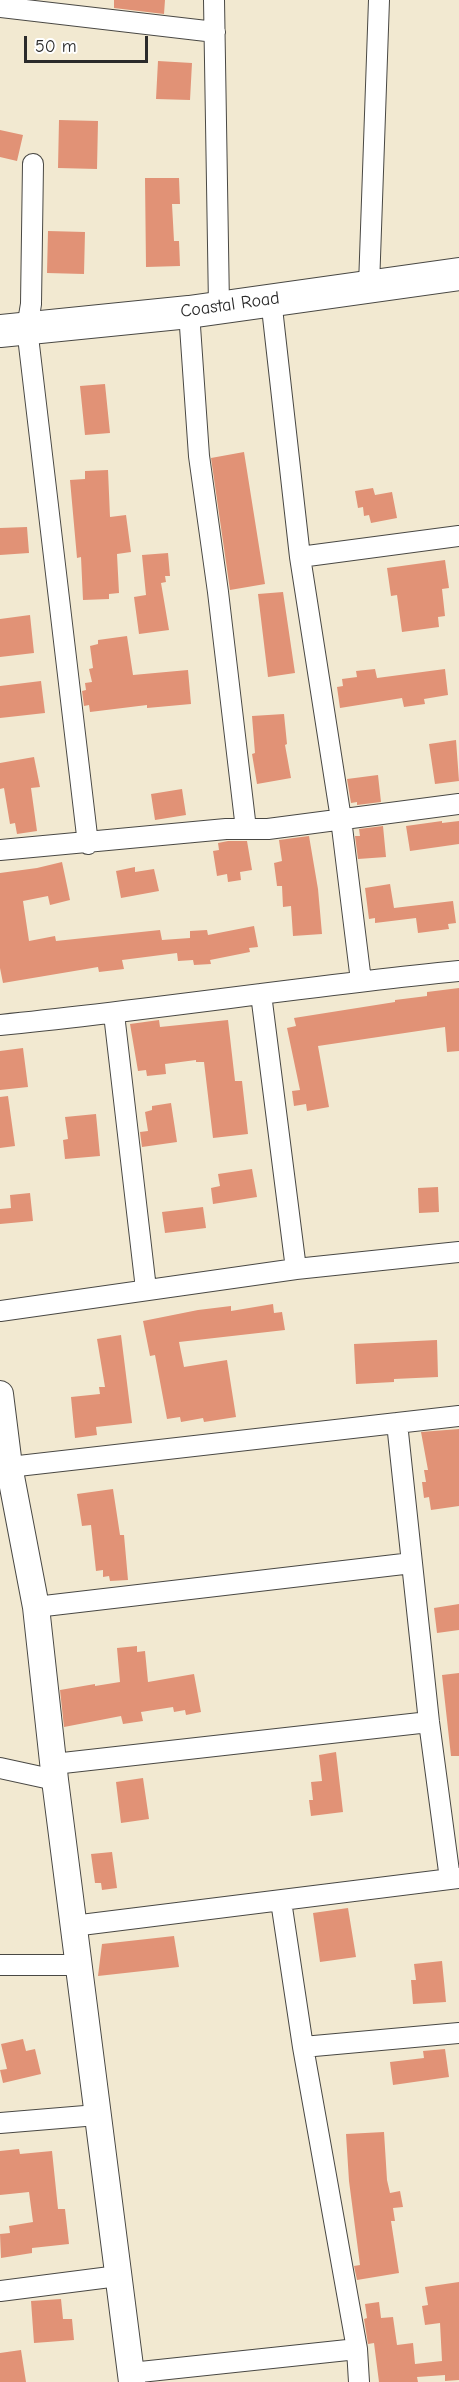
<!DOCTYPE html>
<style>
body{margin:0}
#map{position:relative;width:459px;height:2382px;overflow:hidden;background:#f2e9d1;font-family:"Comic Neue",sans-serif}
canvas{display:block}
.scale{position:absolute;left:24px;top:36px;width:124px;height:27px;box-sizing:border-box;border:3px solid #2b2b2b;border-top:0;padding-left:8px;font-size:18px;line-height:21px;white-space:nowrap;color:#2b2b2b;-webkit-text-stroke:4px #fff;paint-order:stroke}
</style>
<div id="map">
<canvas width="459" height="2382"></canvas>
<div class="scale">50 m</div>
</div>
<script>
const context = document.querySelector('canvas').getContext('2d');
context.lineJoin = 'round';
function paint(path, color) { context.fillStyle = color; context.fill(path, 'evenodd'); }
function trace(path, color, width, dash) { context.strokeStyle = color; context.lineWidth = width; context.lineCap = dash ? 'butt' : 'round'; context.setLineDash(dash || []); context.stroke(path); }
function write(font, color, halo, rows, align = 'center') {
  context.font = font + ' "Comic Neue",sans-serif'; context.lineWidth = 4.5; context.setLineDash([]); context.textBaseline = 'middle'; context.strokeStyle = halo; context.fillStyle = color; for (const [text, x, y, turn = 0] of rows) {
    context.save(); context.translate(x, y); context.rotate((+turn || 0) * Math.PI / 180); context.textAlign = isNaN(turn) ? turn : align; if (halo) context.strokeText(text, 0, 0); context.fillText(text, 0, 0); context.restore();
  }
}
paint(new Path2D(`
 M114,0H165L164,14L114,8Z
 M158,61L192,63L190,100L156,99Z
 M59,120L98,121L97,169L58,168Z
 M0,130L23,135L17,161L0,157Z
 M145,178H179L180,204H172L174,241H179L180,266L146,267Z
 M48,231L85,232L84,274L47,273Z
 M105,384L110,433L85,435L80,386Z
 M244,452L265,584L230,590L211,458Z
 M108,470L110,517L126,515L131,552L117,554L119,593L109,594V599L83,600L81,557L77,558L70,480L85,479V471Z
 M373,488L375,495L392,492L397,518L371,523L369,515L364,516L363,507L358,508L355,491Z
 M27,527L29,553L0,555V528Z
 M168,553L170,576H165L166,582L161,583L169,630L139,634L134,597L146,595L142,555Z
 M445,560L449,588L442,589L445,616L438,617L439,627L402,632L397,595L391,596L387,568Z
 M283,592L295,673L268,677L258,594Z
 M30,615L34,653L0,657V619Z
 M127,636L133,675L188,670L191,704L147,708V705L90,712L89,705L84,706L82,691L86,690L85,683L92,682L89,669L93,668L90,646L98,644V640Z
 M375,669L377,678L445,669L448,695L424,699L425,704L404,707L402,698L340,708L337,687L343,686L342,679L357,677L356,671Z
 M41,681L45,713L0,718V686Z
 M284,714L287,744L285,745L291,778L257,784L252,754L255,753L252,716Z
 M456,740L459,781L435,784L429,744Z
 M34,757L40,787L31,788L37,831L17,834L15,823L10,824L4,788L0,789V763Z
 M378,775L381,802L357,805V802L351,803L347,779Z
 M182,789L186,815L155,820L151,794Z
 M442,821V823L459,821V844L410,851L406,826Z
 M383,826L386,857L358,859L355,836H360L359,829Z
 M309,836L318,889L322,934L293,936L291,906L283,907L282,886H277L274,863L282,861L279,840Z
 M228,841H247L252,870L240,872L241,880L228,882L227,874L217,876L213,851L219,850L218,843Z
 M62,862L70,900L50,905L48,896L23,901L29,941L55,936L56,941L160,930L162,940L190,938V931L207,930L208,935L254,926L258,947L249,948L250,952L210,960L211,964L194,965L193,960L178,961L177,953L122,960L124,969L99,972L98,967L3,983L0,968V873L37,868Z
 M135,867V872L154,869L159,891L121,898L116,871Z
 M390,884L394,908L453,901L456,923L448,924L449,929L418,933L416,918L375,923V918L369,919L365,888Z
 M459,988V1051L447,1052L445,1027L318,1046L329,1107L307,1111L306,1104L294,1106L292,1091L300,1090L287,1028L296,1026L294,1018L395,1002V1000L427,996V992Z
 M159,1020L160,1027L228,1020L235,1081H242L248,1134L213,1138L204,1062H196V1060L165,1064L166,1074L147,1076L146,1070L138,1071L130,1024Z
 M23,1048L28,1087L0,1090V1051Z
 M8,1096L15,1146L0,1148V1097Z
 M171,1103L177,1142L142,1147L140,1132L148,1131L145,1112L152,1110V1106Z
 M96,1114L100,1156L65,1159L63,1140L68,1139L65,1117Z
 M252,1169L257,1197L213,1204L211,1188L220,1186L218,1174Z
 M438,1187L439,1212L419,1213L418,1188Z
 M30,1193L33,1221L0,1224V1209L11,1208L10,1195Z
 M203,1207L206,1228L165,1233L162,1212Z
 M273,1304L274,1313L282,1312L285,1330L179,1342L184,1367L227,1360L236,1417L204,1422L203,1418L181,1422L180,1417L167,1419L155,1355L150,1356L143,1321L198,1310L231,1306V1311Z
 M121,1335L132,1423L96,1427L97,1435L75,1438L71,1397L100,1394L99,1387H105L97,1339Z
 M437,1340L438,1377L394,1379V1382L356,1384L354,1344Z
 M459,1429V1506L431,1510L429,1497L424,1498L422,1482H426L424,1470H428L421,1432Z
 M113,1489L120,1535H124L128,1580L110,1581L109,1576L103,1577V1570L96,1571L91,1525L82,1526L77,1494Z
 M459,1604V1630L437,1633L434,1608Z
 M137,1646V1652L145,1651L148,1682L194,1674L201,1712L186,1715L185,1710L174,1712L173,1707L141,1712L143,1721L123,1724L121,1716L64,1727L60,1690L95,1684V1686L120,1682L117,1648Z
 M459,1673V1756H451L442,1675Z
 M336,1752L343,1812L311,1816L309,1800H313L311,1782L322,1781L319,1755Z
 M143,1778L149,1819L121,1823L116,1782Z
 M112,1852L117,1888L102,1890L101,1883H95L91,1854Z
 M348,1908L356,1957L320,1962L313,1913Z
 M174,1936L179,1967L98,1976L102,1944Z
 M442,1961L446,2002L413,2004L411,1980H416L414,1964Z
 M23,2039L26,2051L35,2049L41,2074L3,2083L0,2070L7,2069L1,2044Z
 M445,2049L449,2077L393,2085L390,2062L424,2058L423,2051Z
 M384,2132L387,2180L390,2193L400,2191L403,2207L393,2208L395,2221H391L399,2273L357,2280L354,2266L360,2265L349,2181L346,2134Z
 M19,2149L20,2154L52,2151L58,2209H65L69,2244L32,2248V2253L1,2258L0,2234L10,2233L9,2226L33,2222L29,2192L0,2195V2151Z
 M459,2282V2380L445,2381V2375L417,2377L418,2382H379L374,2343L368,2344L364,2319L367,2318L365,2304L379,2302L381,2318L393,2317L397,2345L413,2343L415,2364L442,2361L440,2323L425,2325L422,2306L428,2305L425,2287Z
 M61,2299L63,2319H72L74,2340L34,2343L31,2301Z
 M21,2350L26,2382H0V2353Z`), '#e19276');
const minor = new Path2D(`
 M214,0L219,306
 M0,7L215,32
 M33,164L31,304L27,328L88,844
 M369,286L379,0
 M271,299L300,557L341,819L361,981
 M189,312L199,456L218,592L246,829
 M300,557L459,536
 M0,850L226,829H268L459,804
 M261,994L296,1269
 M114,1014L146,1289
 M0,1025C153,1010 306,986 459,971
 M0,1311L296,1269L459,1252
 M397,1423L429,1722L450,1879
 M0,1468L459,1416
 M36,1607L412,1563
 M54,1764L429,1722
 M0,1768L55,1780
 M281,1901L303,2047L357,2349L359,2382
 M73,1926L459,1878
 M0,1965H78
 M303,2047L459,2033
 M0,2123L97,2115
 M0,2291L118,2276
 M131,2373L357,2349`);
const tertiary = new Path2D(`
 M0,1394L9,1466L36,1607L55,1780L132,2382`);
const primary = new Path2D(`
 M0,331L189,312L459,274`);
trace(minor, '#494844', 22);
trace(tertiary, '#494844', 28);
trace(primary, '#494844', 34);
trace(minor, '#fff', 20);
trace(tertiary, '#fff', 26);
trace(primary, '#fff', 32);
write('18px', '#2b2b2b', '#fff', [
 ["Coastal Road",230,305,-8]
]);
</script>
